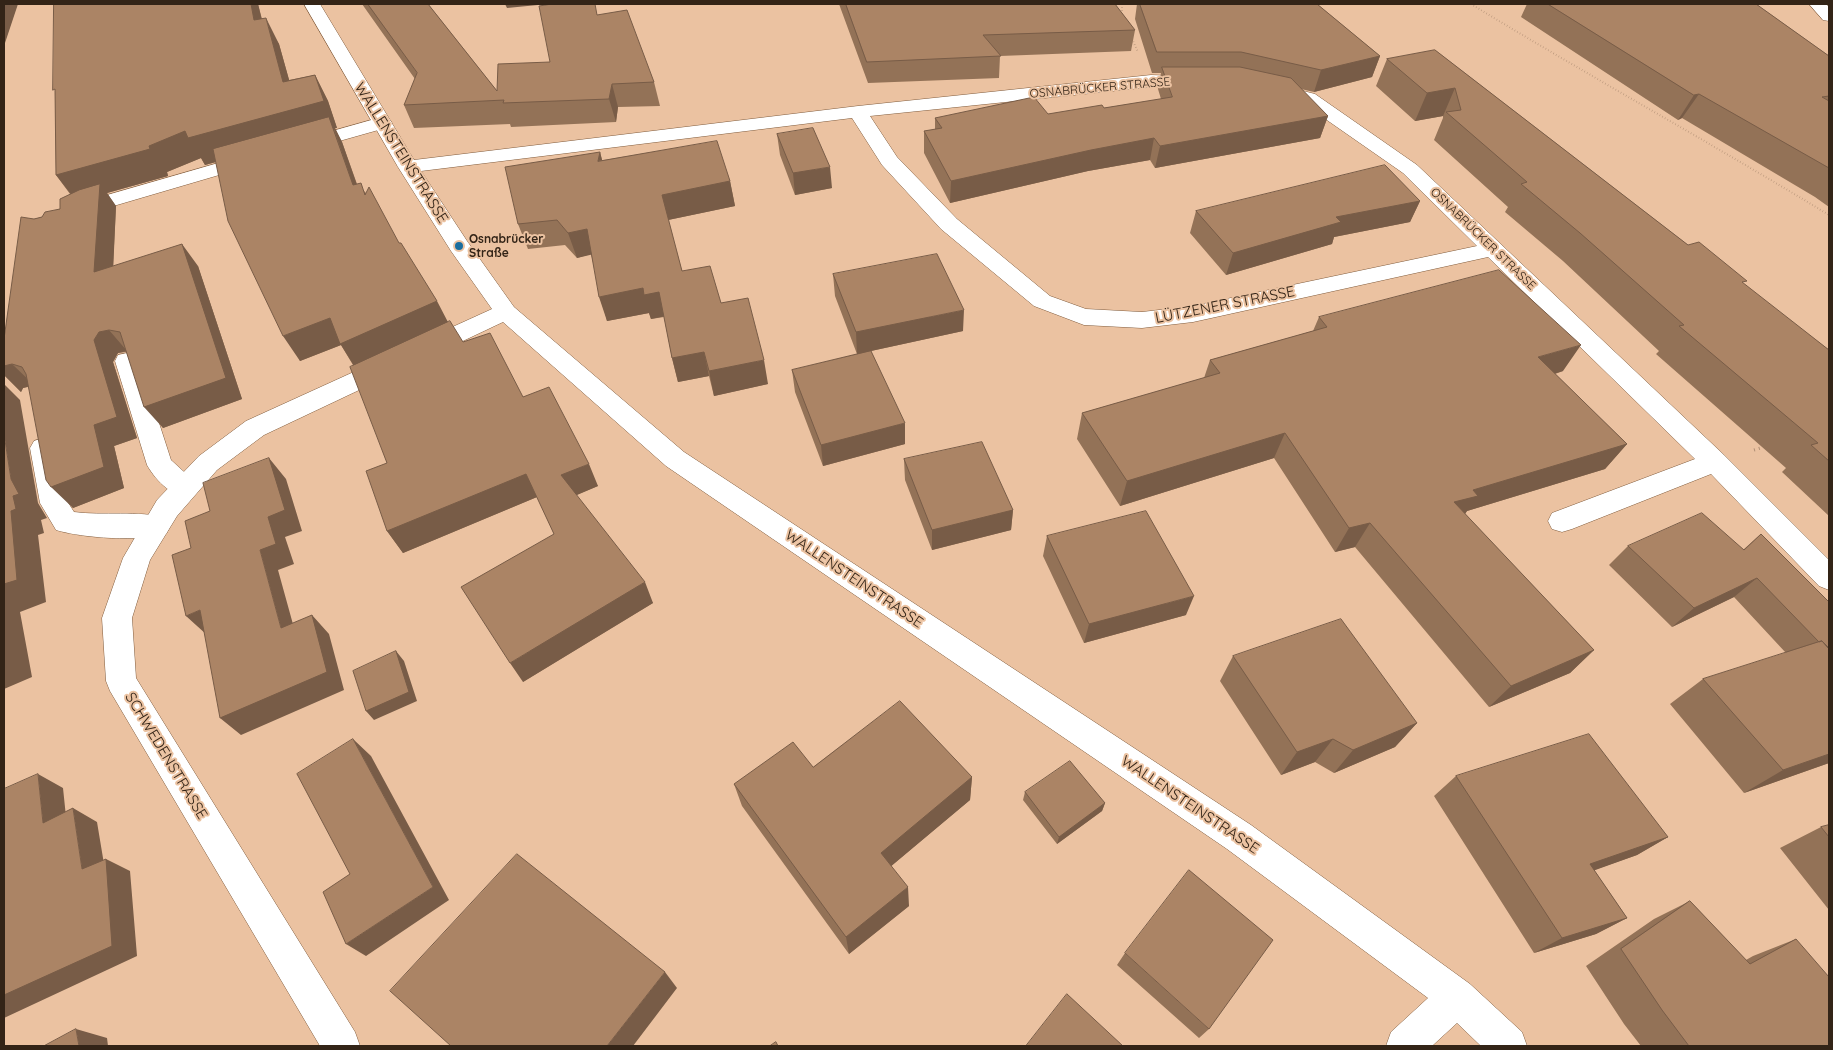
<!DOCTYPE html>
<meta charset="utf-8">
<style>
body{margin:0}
#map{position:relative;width:1833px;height:1050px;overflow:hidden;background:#ebc2a1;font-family:Quicksand,sans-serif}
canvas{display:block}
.frame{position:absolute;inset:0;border:5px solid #332417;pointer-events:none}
</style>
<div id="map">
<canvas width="1833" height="1050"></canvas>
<div class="frame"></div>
</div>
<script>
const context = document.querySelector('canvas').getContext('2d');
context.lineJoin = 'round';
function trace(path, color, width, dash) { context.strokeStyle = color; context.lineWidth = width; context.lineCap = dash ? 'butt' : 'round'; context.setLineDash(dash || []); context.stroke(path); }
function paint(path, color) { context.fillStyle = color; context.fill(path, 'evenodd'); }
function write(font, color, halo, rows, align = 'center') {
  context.font = font + ' Quicksand,sans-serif'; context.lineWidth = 4; context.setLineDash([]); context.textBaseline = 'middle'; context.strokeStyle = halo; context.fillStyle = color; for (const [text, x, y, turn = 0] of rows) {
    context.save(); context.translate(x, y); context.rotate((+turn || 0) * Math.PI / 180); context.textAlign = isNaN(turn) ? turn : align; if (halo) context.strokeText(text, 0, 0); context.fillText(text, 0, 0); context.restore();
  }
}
const lane = new Path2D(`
 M382,117L389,119L392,123L389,127L304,151L297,149L294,145L297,141Z
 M253,153L260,155L263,159L260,163L76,217L69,216L65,211L69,206Z
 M127,353L136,355L139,361L171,460L194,481L198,488L194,495C175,501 156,481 147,465L115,361L118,355Z
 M43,438L52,441L56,448L67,501L74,512C103,516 139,510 166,518L170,526L166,534C141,542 82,538 56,530L40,503L30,448L34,441Z`);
const street = new Path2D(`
 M304,4H320L414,160L858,106L1151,75L1202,77L1205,81L1202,85L1196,87H1151L870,116L897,157L957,219L1050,296L1086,309L1142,312L1193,306L1477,246L1403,173L1301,102L1273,95L1271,91L1273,87L1280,85L1315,94L1417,165L1724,455L1829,560V590L1819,586L1711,474L1572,529L1562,532L1552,529L1548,521L1552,513L1695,459L1488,257L1193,322L1142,328L1084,325L1034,306L941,229L882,165L852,118L421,171L467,241L514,307L684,452L1251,825L1470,984L1522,1032L1527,1046H1481L1457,1023L1432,1046H1386L1391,1032L1428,998L1227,849L666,466L503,322L264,435L217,470L177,516L150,560L132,618L136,678L355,1032L360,1046H320L110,691L106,681L102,618L123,558L157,500L199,456L246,421L492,309L451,251L398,167Z
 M1809,4H1826L1829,7V21L1823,20Z`);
trace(lane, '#805c3d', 1);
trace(street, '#805c3d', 1);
trace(new Path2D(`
 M1122,4V15
 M1471,4C1589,76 1711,143 1829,215
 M1132,39L1138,52`), '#af8e74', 2, [0.5, 2.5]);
trace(new Path2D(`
 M1754,450L1767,446`), '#af8e74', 3, [1, 4]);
paint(lane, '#fff');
paint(street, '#fff');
paint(new Path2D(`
 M54,4H258L262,19L279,44L289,80L315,75L328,101L337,128H335L342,142L357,184L366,193L447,322L463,342L523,397L598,486L576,495L653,603L523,682L554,534L537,497L403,553L387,531V463L353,365L341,345L300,361L216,162L205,165L201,158L167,172L168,176L107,193L116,206L113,266H198L242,399L163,428L126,352L118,353L113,362L137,438L114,446L124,488L73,508L28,387L23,388L21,392L4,375V339L34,219L42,217L60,209L70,194L56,175Z
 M362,4H428L497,91L550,62L597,15L654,82L660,106L618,107L616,122L511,127L510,124L414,128L404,105L415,79Z
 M839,4H1115L1135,30L1131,51L1000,56L999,78L868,83Z
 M1137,4H1317L1380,56L1372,77L1314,92L1301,89L1328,116L1320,138L1155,168L1150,160L1088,171L950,203L924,153V131L935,130V118L1048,114L1104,108L1161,99L1158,89L1161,73H1152L1135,19Z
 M1527,4H1756L1829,56V207L1815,197L1682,118L1678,120L1521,17Z
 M1435,50L1688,245L1744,285L1829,350V516L1782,472L1786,468L1656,354L1659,351L1563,261L1505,212L1508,207L1434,140L1443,118V116L1415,121L1376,86L1387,59Z
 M777,134L832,188L795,195L780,155Z
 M600,152L602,160L730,181L735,206L668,220L682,271L721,303L768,384L714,396L709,376L678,382L672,358L664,317L651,319L649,313L607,321L591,254L577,258L565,245L528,249L518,224Z
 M1420,201L1410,222L1334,237L1332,244L1226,275L1190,233L1196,211Z
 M833,274L963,331L871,351L905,444L823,466L795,392L792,370L857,354L835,296Z
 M1319,317L1563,371L1555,374L1627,444L1605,469L1467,511L1465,514L1594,650L1570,673L1489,707L1355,547L1335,552L1274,458L1120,506L1077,439L1082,413L1204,378L1210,360L1313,331Z
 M904,459L1013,510L1011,530L932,550L905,480Z
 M1761,534L1829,602V763L1744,793L1670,704L1703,679L1786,653L1734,597L1672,627L1609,565L1628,546L1744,549Z
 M1047,536L1186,615L1084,643L1043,556Z
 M1233,656L1417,723L1395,747L1334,773L1315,762L1281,775L1220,681Z
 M813,767L972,777L970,800L891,866L909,906L849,954L742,806L734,784Z
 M1456,776L1668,837L1637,855L1594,870L1627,918L1596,934L1534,953L1434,796Z
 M1025,792L1105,803L1102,811L1057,844L1023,800Z
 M1829,825V910L1780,848L1821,827Z
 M1690,901L1746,960L1753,956L1796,939L1829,1046H1641L1624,1024L1586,966L1654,919Z
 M1125,953L1209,1029L1199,1038L1117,965Z`), '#937257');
paint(new Path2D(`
 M4,4H18L4,46Z
 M251,4H258L268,46L254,20Z
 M505,4H548L507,8Z
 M266,18L279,44L297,108L283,82Z
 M1380,56L1372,77L1314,92L1321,70Z
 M315,75L328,101L337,128H335L342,142L366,211L353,185L334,129L205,165L201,158L167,172L168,176L107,193L116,206L112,294L94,272L77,202L56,175L149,146Z
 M612,84L618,107L616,122L609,99Z
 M1455,88L1443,116L1415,121L1427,93Z
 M1699,94L1682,118L1678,120L1694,95Z
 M1328,116L1320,138L1155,168L1160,146Z
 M1154,138L1150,160L1088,171L950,203L951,181L1091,150Z
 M600,152L606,176L598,161Z
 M830,167L832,188L795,195L793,173Z
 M730,181L735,206L668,220L662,195Z
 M1420,201L1410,222L1334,237L1332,244L1226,275L1233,253L1336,217Z
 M587,229L594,254L577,258L568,233Z
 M182,244L198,266L242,399L163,428L144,407Z
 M643,288L659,292L666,316L651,319L649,313L607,321L599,297Z
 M437,301L450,326L356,369L341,345L300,361L283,336L330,318Z
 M964,310L963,331L857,354L856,332Z
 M109,330L127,351L118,353L113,362L137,438L114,446L124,488L73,508L51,487L94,425V340L99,332Z
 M1581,345L1563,371L1521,384L1538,357Z
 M704,352L709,376L678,382L672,358Z
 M764,360L768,384L714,396L709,371Z
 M12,364L34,385L23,388L21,392L4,375V366Z
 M4,384L20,400L38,503L47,518L41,520L44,533L38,535L46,602L20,612L32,677L4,689V584L11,511V479L4,434Z
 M905,423V444L823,466L821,445Z
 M1285,433L1274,458L1120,506L1127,481Z
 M1627,444L1605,469L1467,511L1460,521L1454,502L1473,490Z
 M269,458L286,479L302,531L285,537L294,564L278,570L299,646L281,628L260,550L268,517Z
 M589,464L598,486L570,498L561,475Z
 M526,474L537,497L403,553L387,531Z
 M1013,510L1011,530L932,550V530Z
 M1370,523L1355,547L1335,552L1349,528Z
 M1757,578L1734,597L1672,627L1694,608Z
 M645,582L653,603L523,682L510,663Z
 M1194,596L1186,615L1084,643L1089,624Z
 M200,610L207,635L186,616Z
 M312,615L329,634L344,690L241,735L220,718Z
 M1594,650L1570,673L1489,707L1511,686Z
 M396,651L404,661L417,701L374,720L366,711Z
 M1417,723L1395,747L1334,773L1353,750Z
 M353,739L371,756L449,900L366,956L346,944L433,887Z
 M1333,739L1315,762L1281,775L1297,752Z
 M1829,754V763L1744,793L1783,770Z
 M38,774L63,788L68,836L43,823Z
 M972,777L970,800L883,873L881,853Z
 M1105,803L1102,811L1057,844L1059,837Z
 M73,808L97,822L107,882L82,869Z
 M1668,837L1637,855L1562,882L1590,864Z
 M106,859L130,871L137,956L4,1018V995Z
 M908,887L909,906L849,954L846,937Z
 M1627,918L1596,934L1534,953L1562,938Z
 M665,972L677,988L633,1046H607Z
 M76,1029L107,1038L108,1046H79Z`), '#785c47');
const building = new Path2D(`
 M54,4H251L254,20L266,18L283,82L315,75L324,101L188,138L185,131L149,146L150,149L56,175L55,89L53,90Z
 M368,4H428L497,91L498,64L550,62L539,6L552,4H595L597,15L627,10L654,82L612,84L609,99L503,103L504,100L404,105L417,73Z
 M846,4H1115L1135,30L983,35L1001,56L867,62Z
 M1140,4H1317L1380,56L1321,70L1241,52H1157Z
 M1548,4H1756L1829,56V96L1822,97L1829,101V168L1699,94L1694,95Z
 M1435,50L1688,245L1699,242L1747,281L1742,282L1829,350V461L1811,445L1818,443L1679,326L1684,325L1580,233L1521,184L1527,182L1446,112L1461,110L1455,88L1427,93L1387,59Z
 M1162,67H1240L1291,78L1328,116L1160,146L1154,138L1091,150L951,181L924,131L942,128L935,118L1034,97L1048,114L1102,105L1104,108L1172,97Z
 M329,117L353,185L361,183L365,195L369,187L399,243H401L437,301L340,344L330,318L283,336L228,221L213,149Z
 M813,128L830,167L793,173L777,134Z
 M717,141L730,181L662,195L682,271L710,266L721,303L748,298L764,360L709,371L704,352L672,358L659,292L644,295L643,288L599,297L587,229L568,233L557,220L518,224L505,167L600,152L598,161Z
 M1385,165L1420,201L1336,217L1341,222L1233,253L1196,211Z
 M100,184L94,272L182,244L226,378L144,407L120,332L109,330L99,332L94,340L117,417L94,425L104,467L51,487L46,480L26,374L22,367L12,364L4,366V339L21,217L34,219L42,217L45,212L60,209V199L79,190Z
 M937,254L964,310L856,332L833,274Z
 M1499,270L1581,345L1538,357L1627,444L1473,490L1478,496L1454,502L1594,650L1511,686L1370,523L1349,528L1285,433L1127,481L1082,413L1220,373L1210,360L1327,327L1319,317Z
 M450,321L463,342L490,333L523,397L549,387L589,464L561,475L645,582L510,663L461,587L554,534L526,474L387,531L366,471L387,463L350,367Z
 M871,351L905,423L821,445L792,370Z
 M4,434L11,479L19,494L13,496L16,509L11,511L17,580L4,584Z
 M982,442L1013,510L932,530L904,459Z
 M269,458L285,510L268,517L276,544L260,550L281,628L312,615L327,672L220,718L200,610L186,616L172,555L191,548L185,521L210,511L203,483Z
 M1146,511L1194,596L1089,624L1047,536Z
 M1702,513L1744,550L1761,534L1829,602V647L1828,648L1822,641L1819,642L1757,578L1694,608L1628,546Z
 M1341,619L1417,723L1353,750L1333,739L1297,752L1233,656Z
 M1822,641L1829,648V754L1783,770L1703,679Z
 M396,651L409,692L366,711L353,671Z
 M900,701L972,777L881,853L908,887L846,937L734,784L793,742L813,767Z
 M1589,734L1668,837L1590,864L1627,918L1562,938L1456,776Z
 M353,739L433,887L346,944L323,892L350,874L297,774Z
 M1070,761L1105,803L1059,837L1025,792Z
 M38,774L43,823L73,808L82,869L106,859L112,946L4,995V789Z
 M1829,825V837L1821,827Z
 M517,854L665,972L607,1046H451L390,991Z
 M1189,870L1273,940L1209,1029L1125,953Z
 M1690,901L1750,964L1796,939L1829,977V1046H1689L1662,1010L1621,949Z
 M1067,994L1123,1046H1026Z
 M76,1029L79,1046H44Z
 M776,1042L778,1046H770Z`);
paint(building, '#ab8465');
trace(building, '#785c47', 1);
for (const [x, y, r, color] of [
 [459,246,5,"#1b6e9f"]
]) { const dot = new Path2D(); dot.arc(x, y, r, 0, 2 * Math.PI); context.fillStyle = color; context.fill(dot); trace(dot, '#ebc2a1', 2); }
write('12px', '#332417', '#ebc2a1', [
 ["OSNABRÜCKER STRASSE",1100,88,-5],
 ["OSNABRÜCKER STRASSE",1483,239,44]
]);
write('bold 12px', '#332417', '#ebc2a1', [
 ["Osnabrücker",469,239],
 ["Straße",469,253]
], 'left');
write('15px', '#332417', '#ebc2a1', [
 ["WALLENSTEINSTRASSE",401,153,58],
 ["LÜTZENER STRASSE",1225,305,-11],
 ["WALLENSTEINSTRASSE",854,579,34],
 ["SCHWEDENSTRASSE",166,756,59],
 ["WALLENSTEINSTRASSE",1190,805,34]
]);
</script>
